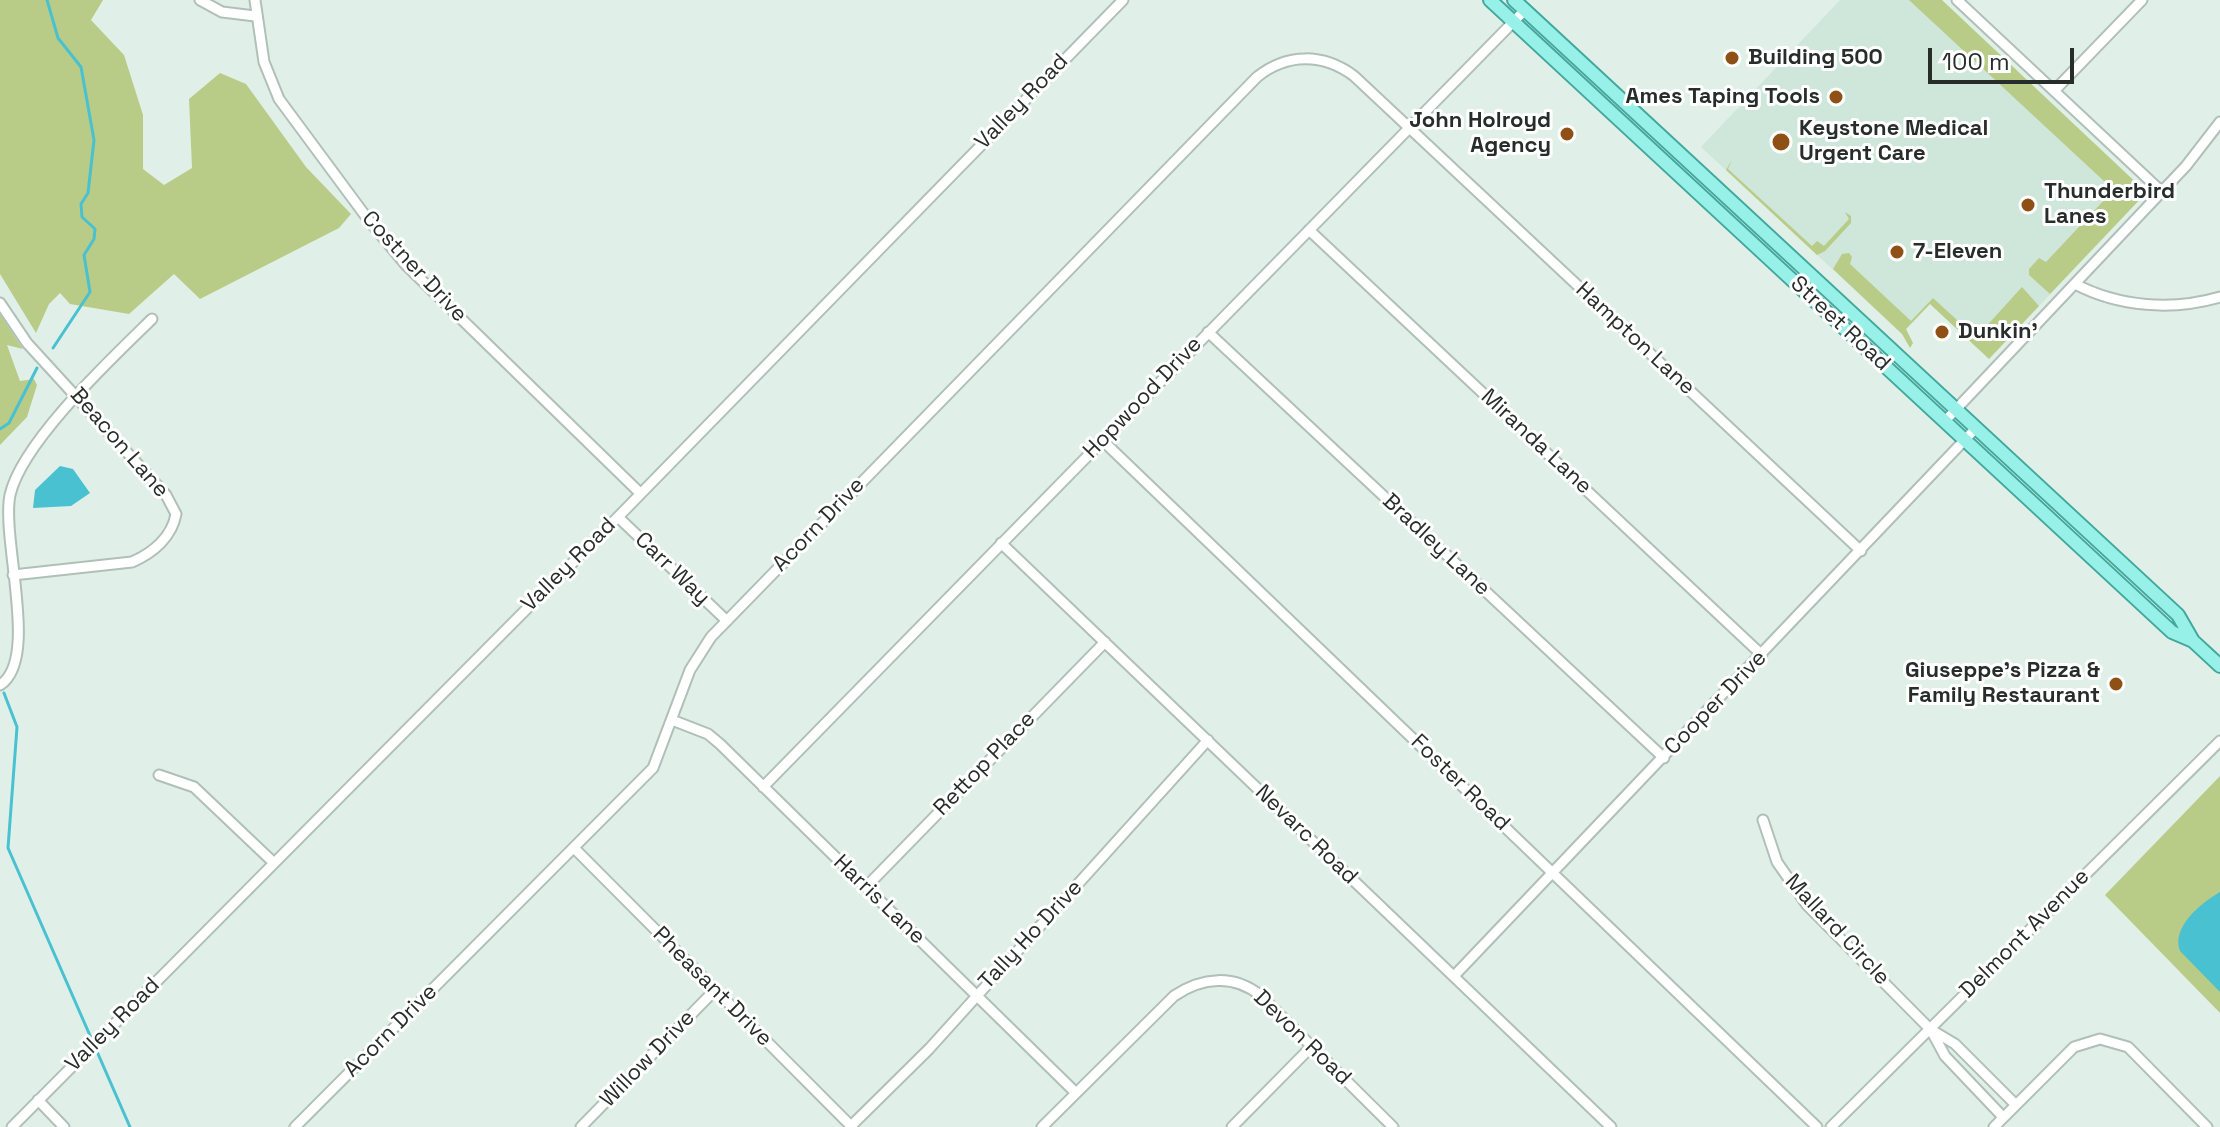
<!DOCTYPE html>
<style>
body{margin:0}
#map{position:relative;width:2220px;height:1127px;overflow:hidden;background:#e0f0e8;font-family:"Space Grotesk",sans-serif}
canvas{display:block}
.scale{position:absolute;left:1928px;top:48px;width:146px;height:36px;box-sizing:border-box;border:4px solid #272d2a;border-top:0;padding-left:10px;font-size:24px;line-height:28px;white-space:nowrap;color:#272d2a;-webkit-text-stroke:6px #fff;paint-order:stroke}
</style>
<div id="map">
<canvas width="2220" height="1127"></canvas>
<div class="scale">100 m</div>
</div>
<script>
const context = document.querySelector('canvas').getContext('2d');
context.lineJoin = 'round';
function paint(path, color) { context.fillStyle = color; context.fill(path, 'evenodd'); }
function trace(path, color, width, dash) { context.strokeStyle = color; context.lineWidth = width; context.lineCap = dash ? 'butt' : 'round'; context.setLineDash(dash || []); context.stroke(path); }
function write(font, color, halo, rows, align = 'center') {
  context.font = font + ' "Space Grotesk",sans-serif'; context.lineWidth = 6; context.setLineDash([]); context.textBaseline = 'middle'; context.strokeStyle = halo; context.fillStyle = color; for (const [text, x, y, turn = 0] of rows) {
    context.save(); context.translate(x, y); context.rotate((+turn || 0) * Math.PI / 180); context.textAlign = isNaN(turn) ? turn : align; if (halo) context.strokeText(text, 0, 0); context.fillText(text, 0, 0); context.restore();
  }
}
paint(new Path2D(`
 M1840,0H1941L2145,194L1989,359L1930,304L1902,334L1701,147Z`), '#cfe6da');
paint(new Path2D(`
 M0,0H103L91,20L124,55L143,115V169L164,185L192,168L189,99L220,73L246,84L306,167L351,214L339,228L200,299L174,274L129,314L70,304L60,293L49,304L36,333L0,274Z
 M1909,0H1942L2144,190L2145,194L2050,294L2029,275V269L2039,258L2046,262L2107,197L2100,190L2106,183Z
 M1732,160L1728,169L1812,246L1817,241L1824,246L1849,219L1845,212L1851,216V223L1825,251L1817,255L1726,170Z
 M1849,253L1852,257L1850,264L1911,321L1933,298L1969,331L1975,325L1982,331L2022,287L2039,306L1989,359L1930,304L1906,329L1913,343L1910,348L1902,334L1833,269L1842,254Z
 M0,314L23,349L7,345L20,381L34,379L37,385L27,417L0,445Z
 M2220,776V1013L2105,895Z`), '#b8cc87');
paint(new Path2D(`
 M60,466L73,469L90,493L71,506L33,508L35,490Z
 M2220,892V992L2180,951C2171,927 2201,903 2220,892Z`), '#49c1d0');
trace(new Path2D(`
 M47,0L58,38L81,67L94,140L88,193L81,204L82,217L95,229L94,239L84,255L90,292L53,348
 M0,429L9,423L37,368
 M4,693L17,727L8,848L130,1127`), '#49c1d0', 3);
const minor = new Path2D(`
 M200,0L222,12L255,16
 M255,0L264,62L279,99L367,218L406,265L640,493
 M1957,0L2162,192
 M2054,91L2142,0
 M1309,230L1762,655
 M2075,284C2119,307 2172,311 2220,297
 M0,303L27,343L166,495L176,514C172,537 153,553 132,562L13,575
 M1208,332L1664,758
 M1945,421L2186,166L2220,122
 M1102,440L1817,1127
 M618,517L727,621
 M1001,543L1611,1127
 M0,685C40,660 1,540 10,495C22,442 112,358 152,319
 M672,720L708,734L720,744L1076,1093
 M159,775L194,787L274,863
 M763,787L1525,10
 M1763,820L1777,862L1807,905L1930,1029L1955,1044L2016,1105
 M574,848L851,1126
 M866,887L1105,642
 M1454,976L1976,428
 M1932,1032L1945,1056L2003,1117
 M38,1100L64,1127
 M12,1127L618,517L1123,0
 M295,1127L653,768L690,670L711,637L1257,77C1287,53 1323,53 1354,76L1861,551
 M581,1127L715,990
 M850,1127L929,1049L1208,740
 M1042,1127L1174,996C1202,977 1234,974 1261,996L1393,1127
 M1232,1127L1312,1046
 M1831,1127L2220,741
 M1994,1127L2074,1047L2100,1039L2128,1047L2207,1127`);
const major = new Path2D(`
 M1490,0L2172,632L2193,641
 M1514,0L2178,615L2193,641L2220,666`);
trace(minor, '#b0c0b8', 13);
trace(major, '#42a79c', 16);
trace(minor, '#fff', 9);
trace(major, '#97f1e8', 12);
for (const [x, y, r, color] of [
 [1732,58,8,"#8e5015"],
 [1836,97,8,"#8e5015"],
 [1567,134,8,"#8e5015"],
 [1781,142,10,"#8e5015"],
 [2028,205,8,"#8e5015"],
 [1897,252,8,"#8e5015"],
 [1942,332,8,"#8e5015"],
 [2116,684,8,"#8e5015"]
]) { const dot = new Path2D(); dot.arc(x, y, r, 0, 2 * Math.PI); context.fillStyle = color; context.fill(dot); trace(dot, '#fff', 3); }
write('bold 22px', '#272d2a', '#fff', [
 ["Building 500",1748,58],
 ["Ames Taping Tools",1820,97,"right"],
 ["John Holroyd",1551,121,"right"],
 ["Agency",1551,146,"right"],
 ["Keystone Medical",1799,129],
 ["Urgent Care",1799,154],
 ["Thunderbird",2044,192],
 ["Lanes",2044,217],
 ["7-Eleven",1913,252],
 ["Dunkin'",1958,332],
 ["Giuseppe's Pizza &",2100,671,"right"],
 ["Family Restaurant",2100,696,"right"]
], 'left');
write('22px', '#272d2a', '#fff', [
 ["Valley Road",1022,102,-46],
 ["Costner Drive",414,267,47],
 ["Street Road",1840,324,43],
 ["Hampton Lane",1635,339,43],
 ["Hopwood Drive",1143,398,-46],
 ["Miranda Lane",1536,442,43],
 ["Beacon Lane",119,443,49],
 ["Acorn Drive",819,525,-46],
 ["Bradley Lane",1436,545,43],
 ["Valley Road",569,565,-45],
 ["Carr Way",672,569,44],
 ["Cooper Drive",1716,703,-46],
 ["Rettop Place",985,764,-46],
 ["Foster Road",1460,783,44],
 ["Nevarc Road",1306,835,44],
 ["Harris Lane",879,900,44],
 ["Mallard Circle",1837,930,47],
 ["Delmont Avenue",2025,934,-45],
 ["Tally Ho Drive",1031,935,-47],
 ["Pheasant Drive",712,987,45],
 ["Valley Road",113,1025,-45],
 ["Acorn Drive",391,1031,-45],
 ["Devon Road",1302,1038,44],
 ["Willow Drive",648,1059,-46]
]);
</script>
